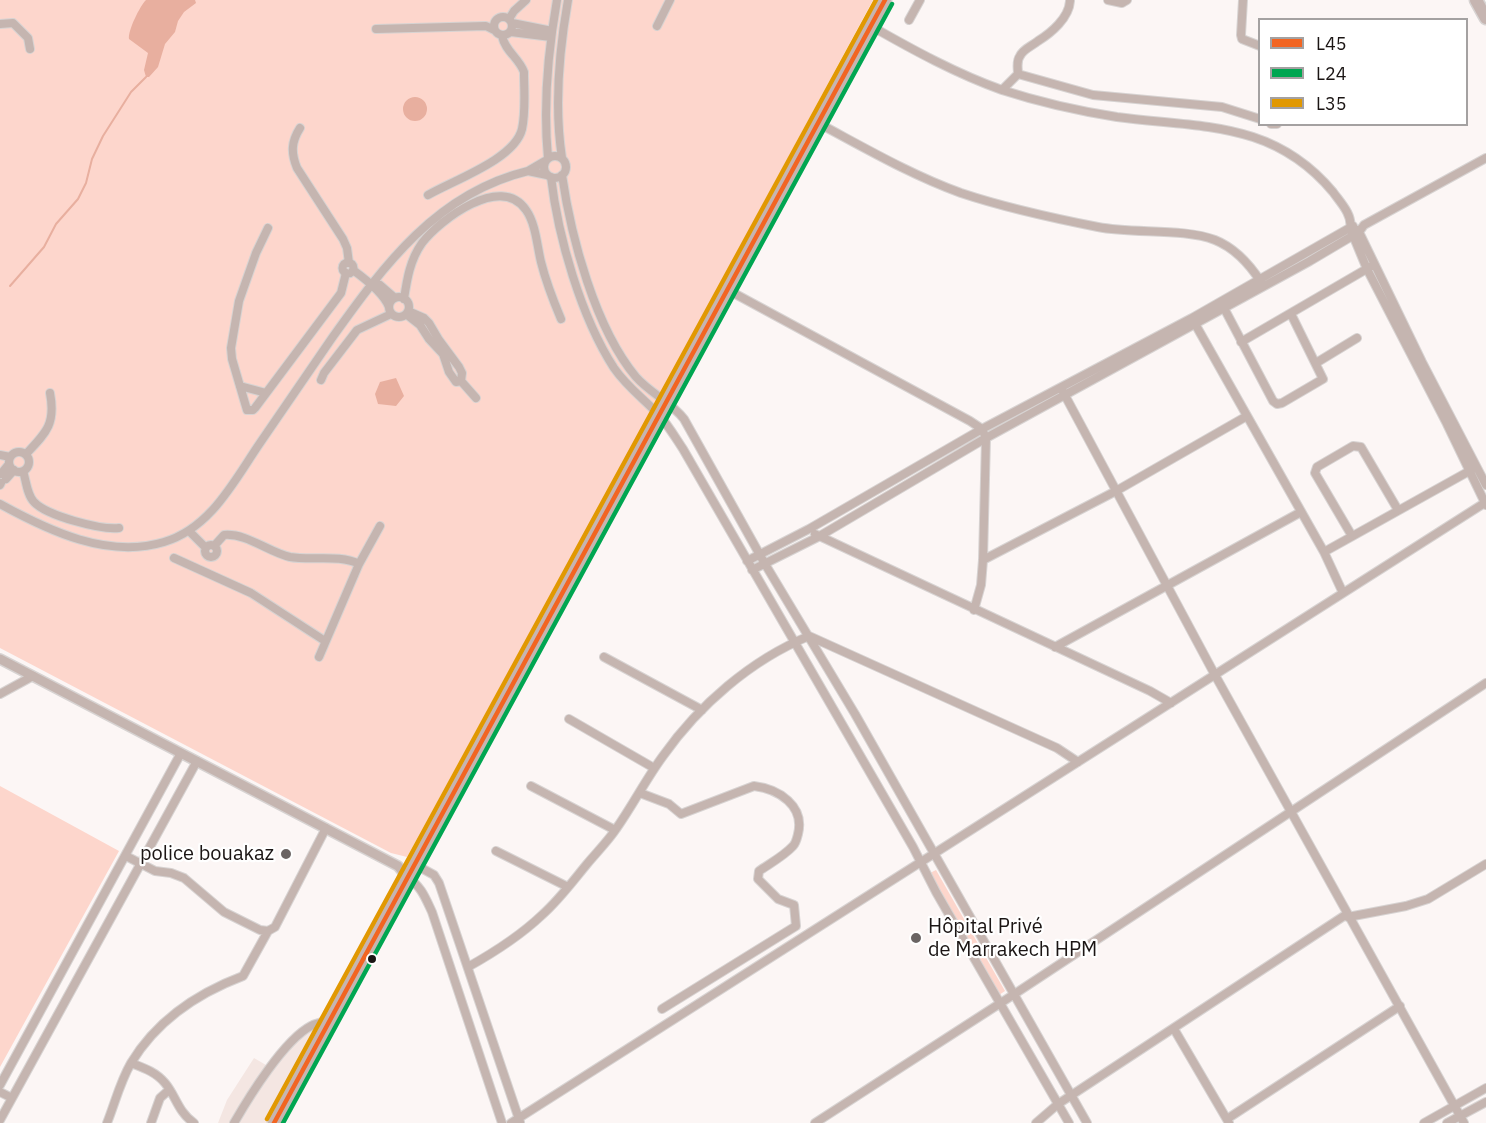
<!DOCTYPE html>
<meta charset="utf-8">
<style>
body{margin:0}
#map{position:relative;width:1486px;height:1123px;overflow:hidden;background:#fcf6f5;font-family:"IBM Plex Sans",sans-serif}
canvas{display:block}
.legend{position:absolute;left:1258px;top:18px;width:210px;height:108px;box-sizing:border-box;background:#fff;border:2px solid #a4a1a1;margin:0;padding:8px 10px;list-style:none;font-size:18px;color:#1b1514}
.legend li{display:flex;align-items:center;gap:12px;height:30px}
.legend b{width:30px;border:2px solid #a4a1a1}
</style>
<div id="map">
<canvas width="1486" height="1123"></canvas>
<ul class="legend">
<li><b style="height:8px;background:#f26522"></b>L45</li>
<li><b style="height:8px;background:#00a651"></b>L24</li>
<li><b style="height:8px;background:#e19802"></b>L35</li>
</ul>
</div>
<script>
const context = document.querySelector('canvas').getContext('2d');
context.lineJoin = 'round';
function paint(path, color) { context.fillStyle = color; context.fill(path, 'evenodd'); }
function trace(path, color, width, dash) { context.strokeStyle = color; context.lineWidth = width; context.lineCap = dash ? 'butt' : 'round'; context.setLineDash(dash || []); context.stroke(path); }
function write(font, color, halo, rows, align = 'center') {
  context.font = font + ' "IBM Plex Sans",sans-serif'; context.lineWidth = 4.5; context.setLineDash([]); context.textBaseline = 'middle'; context.strokeStyle = halo; context.fillStyle = color; for (const [text, x, y, turn = 0] of rows) {
    context.save(); context.translate(x, y); context.rotate((+turn || 0) * Math.PI / 180); context.textAlign = isNaN(turn) ? turn : align; if (halo) context.strokeText(text, 0, 0); context.fillText(text, 0, 0); context.restore();
  }
}
paint(new Path2D(`
 M327,1014L269,1123H218L227,1100L254,1058L266,1065L294,1032L313,1020Z`), '#f4e6e2');
paint(new Path2D(`
 M0,0H873L655,404L407,857L391,853L0,648Z
 M0,786L119,851L0,1067Z
 M936,870L1005,991L999,995L930,873Z`), '#fdd6cc');
paint(new Path2D(`
 M146,0H195L196,3L184,12L178,21L175,32L165,44L158,67L149,77H146L144,70L148,53L129,39C128,30 140,6 146,0Z
 M403 109a12 12 0 1 1 24 0a12 12 0 1 1-24 0Z
 M396,378L404,396L396,406L378,404L375,394L380,382Z`), '#e8af9f');
trace(new Path2D(`
 M10,286L44,247L56,224L78,199L86,183L92,159L103,136L131,92L146,77`), '#e8af9f', 2);
const minor = new Path2D(`
 M1108,0L1122,3L1127,0
 M1243,0L1241,35L1242,39L1260,46
 M494 26a9 9 0 1 1 18 0a9 9 0 1 1-18 0Z
 M509,19L514,11L526,0
 M909,20L920,0
 M512,23L552,31
 M0,24L13,23L28,38L30,49
 M657,26L670,0
 M871,26C913,50 957,74 1002,90C1039,102 1079,111 1117,117C1200,128 1273,120 1333,192C1340,202 1353,215 1350,228L1367,269L1447,424L1486,505
 M376,29L486,26L494,30
 M511,32L551,37
 M1018,74L1093,95L1222,107L1260,119
 M1002,90L1018,74C1018,68 1016,61 1020,56C1023,49 1032,46 1038,41C1051,33 1069,18 1070,1
 M818,123C865,148 911,175 961,193C1006,208 1052,218 1098,227C1133,234 1184,228 1215,240C1235,248 1250,265 1261,282
 M1271,124H1277
 M300,128C291,142 291,153 297,168L343,239L347,248L349,263
 M544 167a11 11 0 1 1 22 0a11 11 0 1 1-22 0Z
 M548,158C543,105 548,51 557,0
 M562,158C554,106 559,51 568,0
 M545,161L528,171L547,175
 M562,175C571,237 595,328 636,377C650,393 671,402 684,419L765,564L855,714L1087,1123
 M551,177C558,237 581,317 614,368C627,387 644,399 659,415C668,425 675,437 683,449L913,847L936,892L1069,1123
 M428,195C454,180 515,159 522,129C526,111 524,91 524,72C519,58 505,51 502,36
 M268,228L256,253L239,301L231,348L232,359L247,410H253L255,408L341,293L346,273
 M1358,230L1422,362L1486,485
 M342.5 268a5.5 5.5 0 1 1 11 0a5.5 5.5 0 1 1-11 0Z
 M353,270C364,278 384,294 389,307
 M371,283L380,285L395,298
 M728,290L970,421L982,429L986,438L983,560L981,585L974,610
 M389 307a10 10 0 1 1 20 0a10 10 0 1 1-20 0Z
 M404,299C407,279 410,260 422,243C440,220 501,173 526,210C536,224 537,246 541,262C546,282 553,300 561,319
 M1224,308L1273,401L1277,404L1282,403L1323,379L1291,314
 M406,314L420,325L429,339L443,354L449,372L456,382L461,381L462,373L459,367L439,340L429,323L424,318L408,311
 M1194,322L1324,552L1343,593
 M1241,342L1370,267
 M1316,363L1357,338
 M321,380L324,373L357,330L391,314
 M461,381L476,398
 M240,386L266,393
 M1061,388L1215,675L1464,1123
 M9 462a10 10 0 1 1 20 0a10 10 0 1 1-20 0Z
 M26,454C46,433 56,424 50,393
 M0,455L10,457
 M23,471C26,480 27,495 34,502C47,516 101,530 119,528
 M1,474L9,464
 M6,479L14,470
 M0,485L1,483
 M0,504C49,531 108,559 164,542C211,528 234,481 260,443C284,408 308,373 332,338C384,265 437,193 528,171
 M189,531L206,548
 M815,534L1150,691L1171,703
 M1352,536L1315,473L1317,467L1353,446L1361,447L1398,510
 M205 551a6 6 0 1 1 12 0a6 6 0 1 1-12 0Z
 M214,546L224,535C247,533 268,552 290,557C312,561 339,554 359,564
 M1324,552L1473,469
 M174,558L251,593L325,641
 M983,560L1116,491L1247,416
 M747,561L809,529L982,429L1192,318L1353,226
 M752,570L818,537L986,438L1310,261L1359,232L1364,225L1486,158
 M1055,647L1301,512
 M319,657L359,564L380,526
 M604,657L702,710
 M0,694L33,676
 M569,719L654,768
 M531,786L615,830
 M640,793L669,804L681,814L754,786C779,789 805,806 798,834C797,838 796,843 793,846C784,856 769,864 759,871L758,879L778,899L794,905L796,926L662,1009
 M496,851L568,887
 M126,856L155,871L171,873L184,878L224,912L260,930L268,931
 M414,864L434,875L439,883L520,1122
 M407,877C421,886 425,897 432,912L502,1123
 M1348,917L1406,906L1428,899L1486,864
 M468,967C493,953 521,935 542,915C559,900 573,881 587,864C597,852 608,841 616,829C633,805 646,779 663,756C699,705 751,660 809,636L1057,748L1078,762
 M1174,1029L1229,1123
 M131,1063C144,1068 156,1072 165,1083C176,1096 178,1112 194,1123
 M0,1085L181,753
 M0,1092L12,1098
 M1227,1119L1400,1006
 M0,1120L197,761
 M107,1123C115,1103 120,1082 131,1063C157,1020 198,993 243,976L268,931L275,927L326,828
 M151,1123L160,1098L169,1090
 M234,1123C249,1097 284,1040 311,1026C316,1023 323,1022 329,1021
 M511,1123L1486,502
 M815,1123L1013,995L1486,683
 M1036,1123L1058,1104L1347,914
 M1424,1123L1486,1088
 M1447,1123L1486,1102`);
const tertiary = new Path2D(`
 M0,659L398,866L407,877`);
const primary = new Path2D(`
 M1476,0L1486,18
 M274,1123L885,0`);
trace(minor, '#d7d3d2', 10);
trace(tertiary, '#d7d3d2', 12);
trace(primary, '#d7d3d2', 15);
trace(minor, '#c5b5b0', 8);
trace(tertiary, '#c5b5b0', 9);
trace(primary, '#c6b5b1', 12);
trace(new Path2D(`
 M274,1123L885,0`), '#f26522', 4.5);
trace(new Path2D(`
 M283,1123L892,4`), '#00a651', 4.5);
trace(new Path2D(`
 M267,1119L876,0`), '#e19802', 4.5);
for (const [x, y, r, color] of [
 [286,854,6,"#6a6463"],
 [916,938,6,"#6a6463"],
 [372,959,5,"#1b1514"]
]) { const dot = new Path2D(); dot.arc(x, y, r, 0, 2 * Math.PI); context.fillStyle = color; context.fill(dot); trace(dot, '#fff', 2); }
write('20px', '#1b1514', '#fff', [
 ["police bouakaz",274,854],
 ["Hôpital Privé",928,927,"left"],
 ["de Marrakech HPM",928,950,"left"]
], 'right');
</script>
